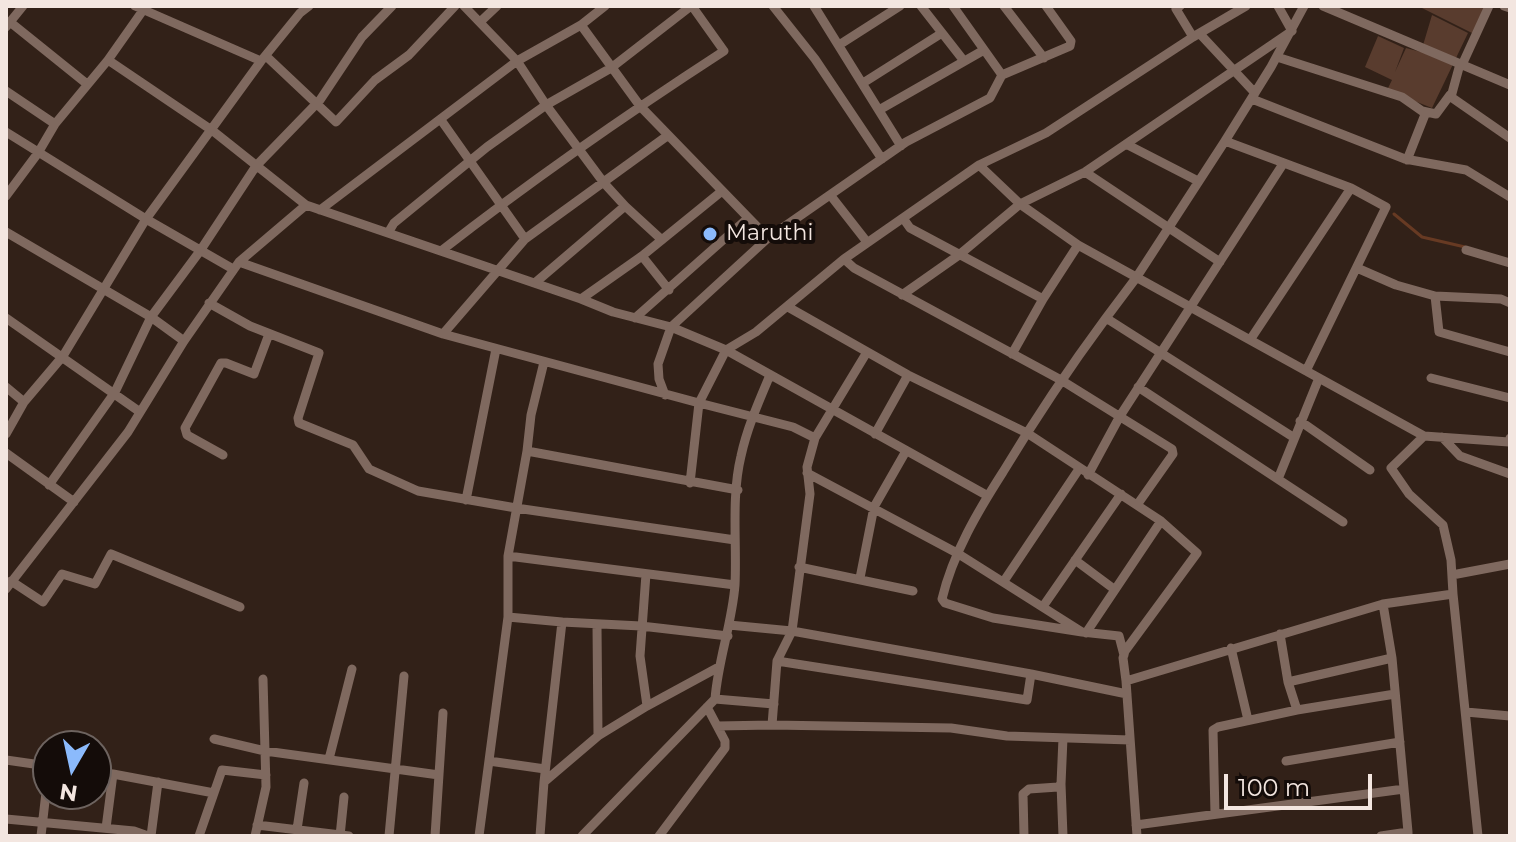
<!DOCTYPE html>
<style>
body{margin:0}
#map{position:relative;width:1516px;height:842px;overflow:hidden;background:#322118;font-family:Montserrat,sans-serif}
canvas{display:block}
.frame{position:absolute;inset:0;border:8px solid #f3e6e0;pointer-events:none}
.north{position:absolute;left:32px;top:730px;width:80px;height:80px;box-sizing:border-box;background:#140c09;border:2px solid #6d635f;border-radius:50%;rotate:189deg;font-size:22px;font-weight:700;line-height:32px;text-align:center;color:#f3e6e0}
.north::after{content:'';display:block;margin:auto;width:28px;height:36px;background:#8bbafc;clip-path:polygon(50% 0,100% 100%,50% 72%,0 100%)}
.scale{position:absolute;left:1224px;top:774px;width:148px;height:36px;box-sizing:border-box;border:4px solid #f3e6e0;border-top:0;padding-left:10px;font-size:24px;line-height:28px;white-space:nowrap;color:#f3e6e0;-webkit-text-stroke:6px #140c09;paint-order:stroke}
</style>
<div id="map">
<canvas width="1516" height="842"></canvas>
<div class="frame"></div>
<div class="north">N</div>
<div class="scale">100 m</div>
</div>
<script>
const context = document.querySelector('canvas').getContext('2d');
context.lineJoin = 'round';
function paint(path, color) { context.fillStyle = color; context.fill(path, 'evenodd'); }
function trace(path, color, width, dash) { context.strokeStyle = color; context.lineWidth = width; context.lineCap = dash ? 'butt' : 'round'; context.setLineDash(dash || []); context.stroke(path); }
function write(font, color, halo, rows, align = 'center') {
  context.font = font + ' Montserrat,sans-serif'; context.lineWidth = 8; context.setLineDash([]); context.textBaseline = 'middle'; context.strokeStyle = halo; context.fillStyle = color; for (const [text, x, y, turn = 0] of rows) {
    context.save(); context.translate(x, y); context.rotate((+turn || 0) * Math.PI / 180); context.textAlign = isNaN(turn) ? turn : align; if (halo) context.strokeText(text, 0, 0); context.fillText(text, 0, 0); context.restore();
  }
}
paint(new Path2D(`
 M1418,6H1490L1476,35Z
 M1432,15L1468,33L1432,108L1387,90L1392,80L1365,67L1378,36L1404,48L1395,72L1406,48L1421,52Z`), '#593c2e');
trace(new Path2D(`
 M1394,214L1422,237L1465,247`), '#673a23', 3);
trace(new Path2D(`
 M135,6L261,61
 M464,6L517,61L546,105L604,183L625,206L662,240
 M773,6L815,59L882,159
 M814,6L901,146
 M921,6L964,61
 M953,6L1002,75
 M1004,6L1044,58
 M1180,6L1176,9L1193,37
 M1323,6L1510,85
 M1504,6L1510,8
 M10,22L87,84
 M480,22L497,6
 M581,25L640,106L768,238
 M6,27L23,6
 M1200,34L1255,93
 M839,45L900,6
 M266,56L336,122L375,80L409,55L455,6
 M1277,57L1402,97L1422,111L1436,114L1450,95
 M108,60L213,131L306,205L581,299L642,256L722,191
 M1460,64L1451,97L1510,138
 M1462,65L1489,6
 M863,83L942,33
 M6,91L55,124
 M1252,99L1405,159L1466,170L1510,197
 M879,110L984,50
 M441,120L525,239
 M6,132L146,219L233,269
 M1225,141L1271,67L1304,6
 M1126,144L1198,181
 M1407,160L1426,112
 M979,165L1020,204L1078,245L1424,436L1509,442L1510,438
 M1085,172L1220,262
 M6,196L38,153L55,124L108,60L146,6
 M831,196L867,242
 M320,210L517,61L581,25L605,6
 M903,218L910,228L1043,299
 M6,232L151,317L184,341
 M388,233L394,223L487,147L546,105L611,68L691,6
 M1466,250L1510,263
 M441,251C532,180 627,114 724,51L692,6
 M642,256L669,290
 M844,259L979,165L1046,133L1193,37L1246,6
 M239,262L443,334L699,403L690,483
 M1357,268L1396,285L1435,296L1501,299L1510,303
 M536,282L625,206
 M902,295L959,255L1020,204L1085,172L1292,31L1278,6
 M1435,296L1439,332L1510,352
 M581,299L613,312L671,327L726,350L988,496
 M209,303L250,326L319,353L298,418L299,423L353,445L369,469L418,491L516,508L735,540
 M788,307L908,375L1027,433L1161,521L1197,553L1125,651L1123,658L1126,681
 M6,318L140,412
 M635,318L748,218
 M443,334L525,239L667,136
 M1250,340L1351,188
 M867,352L815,438L807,467L810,494L792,631L777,661L1027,700L1031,674L1127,694
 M1012,354L1043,299L1078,245
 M770,375C759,401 747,428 741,456C731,497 737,543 735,585C732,624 718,660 715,699L774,704
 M1431,378L1510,398
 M6,387L24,402
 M1138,387L1343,522
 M665,395L659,379L658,364L671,327L768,238L906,142L990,98L1002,75L1070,46L1071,41L1046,6
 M1300,421L1370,470
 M6,434L24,402L63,356L146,219L261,61L300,13L309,6
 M875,434L908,375
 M1424,436L1391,468L1409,494L1443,525L1451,560L1453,594
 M1293,437L1106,318L1136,278L1225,141L1351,188L1386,207L1306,371
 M1442,437L1460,456L1510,474
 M815,438L793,427L699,403L726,350L756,332L844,259L854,268L1061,380L1172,449L1173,454L1137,505
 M527,451L738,490
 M6,453L74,502
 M223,455L187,435L185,428L221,363H226L254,374L269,334
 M807,473L957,553L1082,632L1119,636L1124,655
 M1088,475L1120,416L1283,164
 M1278,479L1319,378
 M49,485L115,392L151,317L200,251L256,166L320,100L362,37L392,6
 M466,500L496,349
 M508,556L735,585
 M1075,560L1114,589
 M799,567L913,591
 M646,574L640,656L647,706
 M1452,575L1510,564
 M860,578L874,507L906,451
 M11,581L43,602L62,574L95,584L111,554L240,607
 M1004,581L1079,469
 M6,589L128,432L184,341L239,262L306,205
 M1383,604L1392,658L1408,832
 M1044,605L1121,494
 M508,617L562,622L544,782L598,736L647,706L717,668
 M562,622L641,626L728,636
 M597,625L598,736
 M729,625L792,631L1031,674
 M1082,632L993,618L945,603L942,599C953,553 978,511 1003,472C1035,419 1069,368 1106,318
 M1086,633L1161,521
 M1280,634L1288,682L1297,710L1395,694
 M1231,648L1248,720
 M777,661L772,725L951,728L1007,736L1130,740
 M1288,682L1392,658
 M1466,712L1510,716
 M717,726L772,725
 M214,739L265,751L439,775
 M329,759L352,669
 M6,760L48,766
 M489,761L545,769
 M1286,761L1400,742
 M96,772L113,774L106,828
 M113,774L214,793
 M1061,784L1063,836
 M1215,814L1213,730L1218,727L1297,710
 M6,819L134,831L148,836
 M257,825L349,836
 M1136,825L1404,789
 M41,836L48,775
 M151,836L158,782
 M199,836L222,770L266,775
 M255,836L266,787L263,679
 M296,836L304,783
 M340,836L344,797
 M389,836L404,676
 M435,836L443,713
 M479,836L508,617V556L527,451L531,415L544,362
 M540,836L544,782
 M582,836L715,699
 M659,836L725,748V741L707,707
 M1024,836L1023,794L1029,789L1058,787L1061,784L1063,738
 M1137,836L1126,681L1383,604L1453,594L1478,836
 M1381,836L1408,832V836`), '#7f695f', 9);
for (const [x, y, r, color] of [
 [710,234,8,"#8bbafc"]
]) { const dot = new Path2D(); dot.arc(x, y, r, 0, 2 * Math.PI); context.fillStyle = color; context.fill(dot); trace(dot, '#140c09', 3); }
write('22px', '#f3e6e0', '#140c09', [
 ["Maruthi",726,234]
], 'left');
</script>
